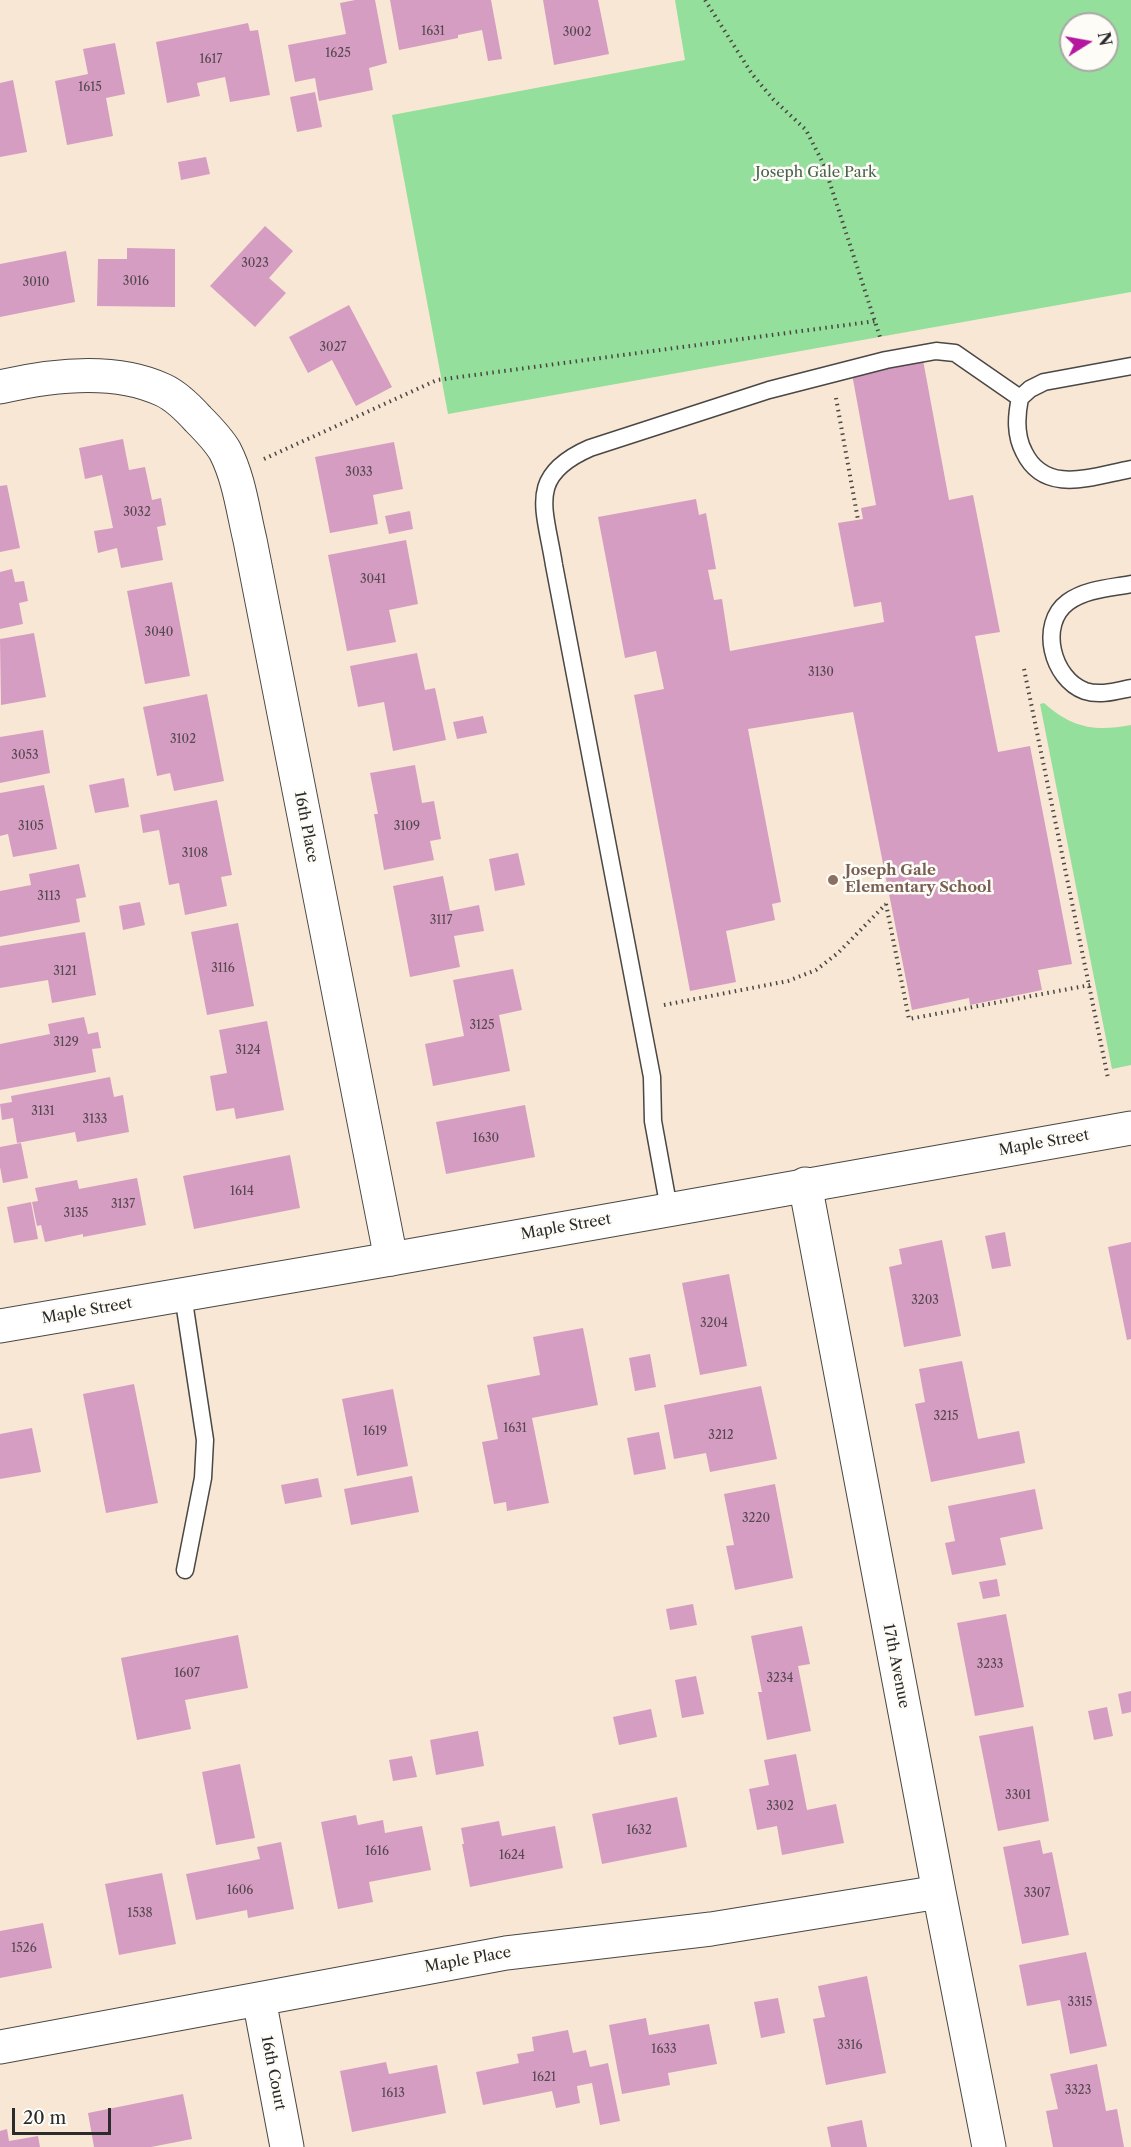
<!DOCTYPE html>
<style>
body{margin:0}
#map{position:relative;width:1131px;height:2147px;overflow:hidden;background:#f8e7d4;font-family:"Libre Caslon Text",serif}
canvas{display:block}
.north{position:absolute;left:1059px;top:12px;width:60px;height:60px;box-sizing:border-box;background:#fdfcf7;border:2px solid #a9a8a5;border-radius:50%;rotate:79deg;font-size:16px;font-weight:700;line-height:24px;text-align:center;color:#2b2b2b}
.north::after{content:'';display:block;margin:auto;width:21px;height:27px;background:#b5179e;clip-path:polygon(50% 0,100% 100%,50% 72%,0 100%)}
.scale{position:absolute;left:12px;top:2108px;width:99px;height:27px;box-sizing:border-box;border:3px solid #2b2b2b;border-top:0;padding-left:8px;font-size:18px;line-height:21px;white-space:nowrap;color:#2b2b2b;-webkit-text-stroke:4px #fdfcf7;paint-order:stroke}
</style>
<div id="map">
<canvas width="1131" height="2147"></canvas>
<div class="north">N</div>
<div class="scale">20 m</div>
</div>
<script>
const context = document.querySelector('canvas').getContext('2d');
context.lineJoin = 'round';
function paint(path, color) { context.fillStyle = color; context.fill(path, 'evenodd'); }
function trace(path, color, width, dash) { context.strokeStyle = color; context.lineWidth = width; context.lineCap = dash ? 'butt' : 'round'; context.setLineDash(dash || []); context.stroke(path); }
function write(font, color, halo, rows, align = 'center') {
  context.font = font + ' "Libre Caslon Text",serif'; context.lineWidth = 5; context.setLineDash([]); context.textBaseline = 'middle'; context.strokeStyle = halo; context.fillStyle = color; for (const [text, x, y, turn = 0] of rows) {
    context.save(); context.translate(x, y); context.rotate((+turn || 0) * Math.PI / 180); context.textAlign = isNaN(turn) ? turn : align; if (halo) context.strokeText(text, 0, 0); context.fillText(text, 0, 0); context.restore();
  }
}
paint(new Path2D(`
 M675,0H1131V292L448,414L392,115L685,60ZM1071,24H1107V60H1071Z
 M1044,703C1072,728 1095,732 1131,725V1065L1112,1069L1040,704Z`), '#94df9b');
paint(new Path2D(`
 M355,0H375L387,63L369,68L373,90L319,101L315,78L295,82L288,45L346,34L340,3Z
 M390,0H491L502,59L488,61L482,30L458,35V38L399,50Z
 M543,0H598L609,54L554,65Z
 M248,23L250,31L258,30L270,95L230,102L225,77L197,83L200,96L167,103L156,42Z
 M115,43L125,94L106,98L113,136L67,145L55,81L88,74L83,49Z
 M13,80L27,152L0,157V83Z
 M315,92L322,127L297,132L290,97Z
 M206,157L210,174L181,180L178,162Z
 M265,226L293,251L269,278L286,293L255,327L210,286Z
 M127,248L175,249V307L97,306L98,259H127Z
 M66,251L75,302L0,317V264Z
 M349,305L392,387L356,406L332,360L308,373L289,337Z
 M923,360L949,500L973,495L1000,632L975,636L998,752L1030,746L1072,964L1038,970L1042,990L970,1005L969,998L912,1010L853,712L748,729L781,902L772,904L775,920L726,931L736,982L690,991L634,695L664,689L656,651L625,658L598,517L696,499L699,515L706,513L716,569L708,570L714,600L722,599L730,651L884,622L881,602L854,607L838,523L863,519L861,508L876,505L852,374Z
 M123,439L129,470L145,467L152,500L161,498L166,525L157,527L163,560L121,568L117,548L98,553L94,531L113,528L102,475L85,479L79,448Z
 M394,442L403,489L373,495L378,524L330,533L315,457Z
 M7,485L20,548L0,552V486Z
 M410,511L413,529L389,534L385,516Z
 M406,540L418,604L389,610L396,642L347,651L328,555Z
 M12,569L15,582L24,581L28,601L19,603L23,624L0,629V572Z
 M172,582L190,676L145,684L127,591Z
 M34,633L46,697L1,705L0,639Z
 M417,653L425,690L435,688L446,740L393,751L384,702L358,707L350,666Z
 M207,694L224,781L174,791L170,773L157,776L143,707Z
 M483,716L487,733L457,739L453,722Z
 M43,730L50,773L0,783V737Z
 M415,765L422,803L434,801L441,839L430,841L434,860L384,870L374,814H378L370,773Z
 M124,778L129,807L95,813L89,785Z
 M44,785L57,849L13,857L8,834L0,836V793Z
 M217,800L232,875L221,877L227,906L185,915L179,883L169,885L159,830L143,833L140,815Z
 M518,853L525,885L495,891L489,859Z
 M79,864L86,897L76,899L80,922L0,937V891L31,885L29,874Z
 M443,876L450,911L479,905L484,931L454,936L460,967L410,977L393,886Z
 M140,902L145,925L123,930L119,906Z
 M238,923L254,1006L207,1015L191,932Z
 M85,932L96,995L52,1003L48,980L0,988V946Z
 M513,969L522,1010L499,1015L510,1071L433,1086L425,1044L464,1036L453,980Z
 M84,1017L88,1034L98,1032L101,1048L92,1049L96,1072L0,1090V1044L50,1034L48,1024Z
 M267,1021L284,1110L236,1119L234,1108L216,1111L210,1076L227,1073L219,1030Z
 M110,1077L114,1097L123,1095L129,1132L77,1142L75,1132L17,1143L13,1118L2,1120L0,1104L12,1102L11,1096Z
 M525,1105L535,1157L446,1174L436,1122Z
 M21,1143L28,1178L3,1183L0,1167V1147Z
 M290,1155L300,1208L194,1229L183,1176Z
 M137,1178L146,1225L83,1237V1234L45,1242L41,1225L37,1226L32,1202L38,1201L35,1188L77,1180L79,1189Z
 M31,1202L38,1239L14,1243L7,1207Z
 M1005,1232L1011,1266L992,1269L985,1236Z
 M942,1240L961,1336L904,1347L889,1267L902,1264L899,1249Z
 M1131,1242V1339L1127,1340L1108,1247Z
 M729,1274L747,1366L700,1375L682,1283Z
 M583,1328L598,1405L532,1418L549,1503L507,1511L506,1502L494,1504L482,1442L498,1439L487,1385L540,1375L533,1337Z
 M650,1354L656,1387L635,1391L629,1358Z
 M962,1361L978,1439L1019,1431L1025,1463L931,1482L915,1404L925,1402L919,1369Z
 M134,1384L158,1503L106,1513L83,1394Z
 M761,1386L777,1459L710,1472L706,1453L674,1459L664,1405Z
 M393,1389L408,1466L357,1476L342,1399Z
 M32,1428L41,1472L0,1479V1434Z
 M659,1432L666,1469L634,1475L627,1438Z
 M412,1476L419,1512L351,1525L344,1489Z
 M318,1478L322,1497L285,1504L281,1485Z
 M775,1484L793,1578L735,1590L726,1546L734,1545L724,1494Z
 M1035,1489L1043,1529L1000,1538L1006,1565L952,1575L945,1543L955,1541L948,1506Z
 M997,1579L1000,1596L983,1599L979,1582Z
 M693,1604L697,1625L670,1630L666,1609Z
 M1006,1614L1024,1707L975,1716L957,1623Z
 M802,1626L810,1664L798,1666L811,1731L767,1740L758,1692H762L751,1636Z
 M238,1635L248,1688L185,1700L191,1729L137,1740L121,1658Z
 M696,1676L704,1714L682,1718L675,1680Z
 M1131,1691V1712L1122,1714L1118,1694Z
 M1107,1707L1113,1736L1094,1740L1088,1711Z
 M651,1709L657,1737L619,1745L613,1717Z
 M1033,1726L1049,1821L998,1831L979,1736Z
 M478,1731L484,1766L436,1775L430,1740Z
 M796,1754L807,1810L836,1804L844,1843L782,1855L777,1826L757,1830L749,1789L769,1785L764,1760Z
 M412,1756L417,1777L393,1781L389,1760Z
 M240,1764L255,1838L216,1845L202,1772Z
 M677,1797L687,1847L602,1864L592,1814Z
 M356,1815L358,1825L383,1820L385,1833L422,1826L431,1870L369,1882L373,1902L338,1909L321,1822Z
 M499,1821L502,1836L555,1826L563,1868L470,1887L462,1844H464L461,1828Z
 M1040,1840L1043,1854L1052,1852L1069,1935L1022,1944L1003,1847Z
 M281,1842L294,1909L248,1918L247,1910L196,1920L186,1874L260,1859L257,1847Z
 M162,1873L176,1944L119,1955L105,1884Z
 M43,1923L52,1968L0,1978V1931Z
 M1086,1952L1107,2046L1070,2054L1060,2000L1027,2006L1019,1965Z
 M867,1976L886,2073L826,2085L813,2019L825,2017L818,1986Z
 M778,1998L785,2033L761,2038L754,2002Z
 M646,2018L649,2035L709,2024L717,2064L668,2073L670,2085L622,2094L609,2025Z
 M568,2030L573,2053L586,2050L590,2067L608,2063L620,2121L600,2125L592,2083L577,2086L580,2103L556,2108L552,2091L483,2105L476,2072L519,2063L517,2054L534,2051L532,2037Z
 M386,2062L389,2074L437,2065L446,2113L352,2132L340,2071Z
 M1097,2064L1106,2111L1117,2109L1124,2147H1053L1046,2111L1058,2109L1050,2074Z
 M183,2094L192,2139L151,2147H94L88,2113Z
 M862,2120L867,2147H831L827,2127Z
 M7,2129L9,2141L38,2136L40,2147H0V2131Z`), '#d69dc2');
const lane = new Path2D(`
 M1131,366L1044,382L1030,389L1020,398C1016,417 1015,435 1024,452C1045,496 1093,476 1131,469
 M1131,584C1110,588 1086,589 1068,602C1038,624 1052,679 1085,691C1100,696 1116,691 1131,688
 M669,1209L653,1121L652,1077L554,565C545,508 526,476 590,448L769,390L886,360L936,351L955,353L1020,398
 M183,1295L205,1440L203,1478L185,1570`);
const street = new Path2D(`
 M0,387C51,375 114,367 163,390C176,396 189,409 198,419C208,429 218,439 225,451C239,478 243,511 250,540L391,1259
 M805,1184L939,1892L989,2147
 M259,1999L287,2147
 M0,2047L506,1953L711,1929L939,1892`);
const secondary = new Path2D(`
 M0,1326L391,1259L1131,1128`);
trace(lane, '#4a4744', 19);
trace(street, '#4a4744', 35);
trace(secondary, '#4a4744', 35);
trace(new Path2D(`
 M705,0L752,74L773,99L806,130L824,165L880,337
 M836,398L858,520
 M264,459L437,380L876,321
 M1024,669L1108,1078
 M886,904L909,1019L1090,985
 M664,1005L788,981L816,970L838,953L886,904`), '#4a4744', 4, [1.5, 4.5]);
trace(lane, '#fff', 16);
trace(street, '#fff', 33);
trace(secondary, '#fff', 33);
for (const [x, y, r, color] of [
 [833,880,6,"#8d6e63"]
]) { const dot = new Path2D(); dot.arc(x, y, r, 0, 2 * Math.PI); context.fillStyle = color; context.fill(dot); trace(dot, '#fdfcf7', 2); }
write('12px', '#564851', null, [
 ["1631",433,32],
 ["3002",577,33],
 ["1625",338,54],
 ["1617",211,60],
 ["1615",90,88],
 ["3023",255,264],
 ["3016",136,282],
 ["3010",36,283],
 ["3027",333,348],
 ["3033",359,473],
 ["3032",137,513],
 ["3041",373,580],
 ["3040",159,633],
 ["3130",821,673],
 ["3102",183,740],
 ["3053",25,756],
 ["3105",31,827],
 ["3109",407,827],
 ["3108",195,854],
 ["3113",49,897],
 ["3117",441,921],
 ["3116",223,969],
 ["3121",65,972],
 ["3125",482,1026],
 ["3129",66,1043],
 ["3124",248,1051],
 ["3131",43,1112],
 ["3133",95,1120],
 ["1630",486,1139],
 ["1614",242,1192],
 ["3137",123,1205],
 ["3135",76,1214],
 ["3203",925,1301],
 ["3204",714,1324],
 ["3215",946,1417],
 ["1631",515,1429],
 ["1619",375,1432],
 ["3212",721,1436],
 ["3220",756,1519],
 ["3233",990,1665],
 ["1607",187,1674],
 ["3234",780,1679],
 ["3301",1018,1796],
 ["3302",780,1807],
 ["1632",639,1831],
 ["1616",377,1852],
 ["1624",512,1856],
 ["1606",240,1891],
 ["3307",1037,1894],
 ["1538",140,1914],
 ["1526",24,1949],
 ["3315",1080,2003],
 ["3316",850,2046],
 ["1633",664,2050],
 ["1621",544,2078],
 ["3323",1078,2091],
 ["1613",393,2094]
]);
write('15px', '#4a614d', '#fdfcf7', [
 ["Joseph Gale Park",816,173]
]);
write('15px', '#2b2b2b', '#fdfcf7', [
 ["16th Place",306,827,79],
 ["Maple Street",1044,1143,-10],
 ["Maple Street",566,1227,-10],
 ["Maple Street",87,1311,-10],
 ["17th Avenue",896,1666,79],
 ["Maple Place",468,1960,-10],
 ["16th Court",273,2073,79]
]);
write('bold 15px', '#785e54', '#fdfcf7', [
 ["Joseph Gale",845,871],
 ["Elementary School",845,888]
], 'left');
</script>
